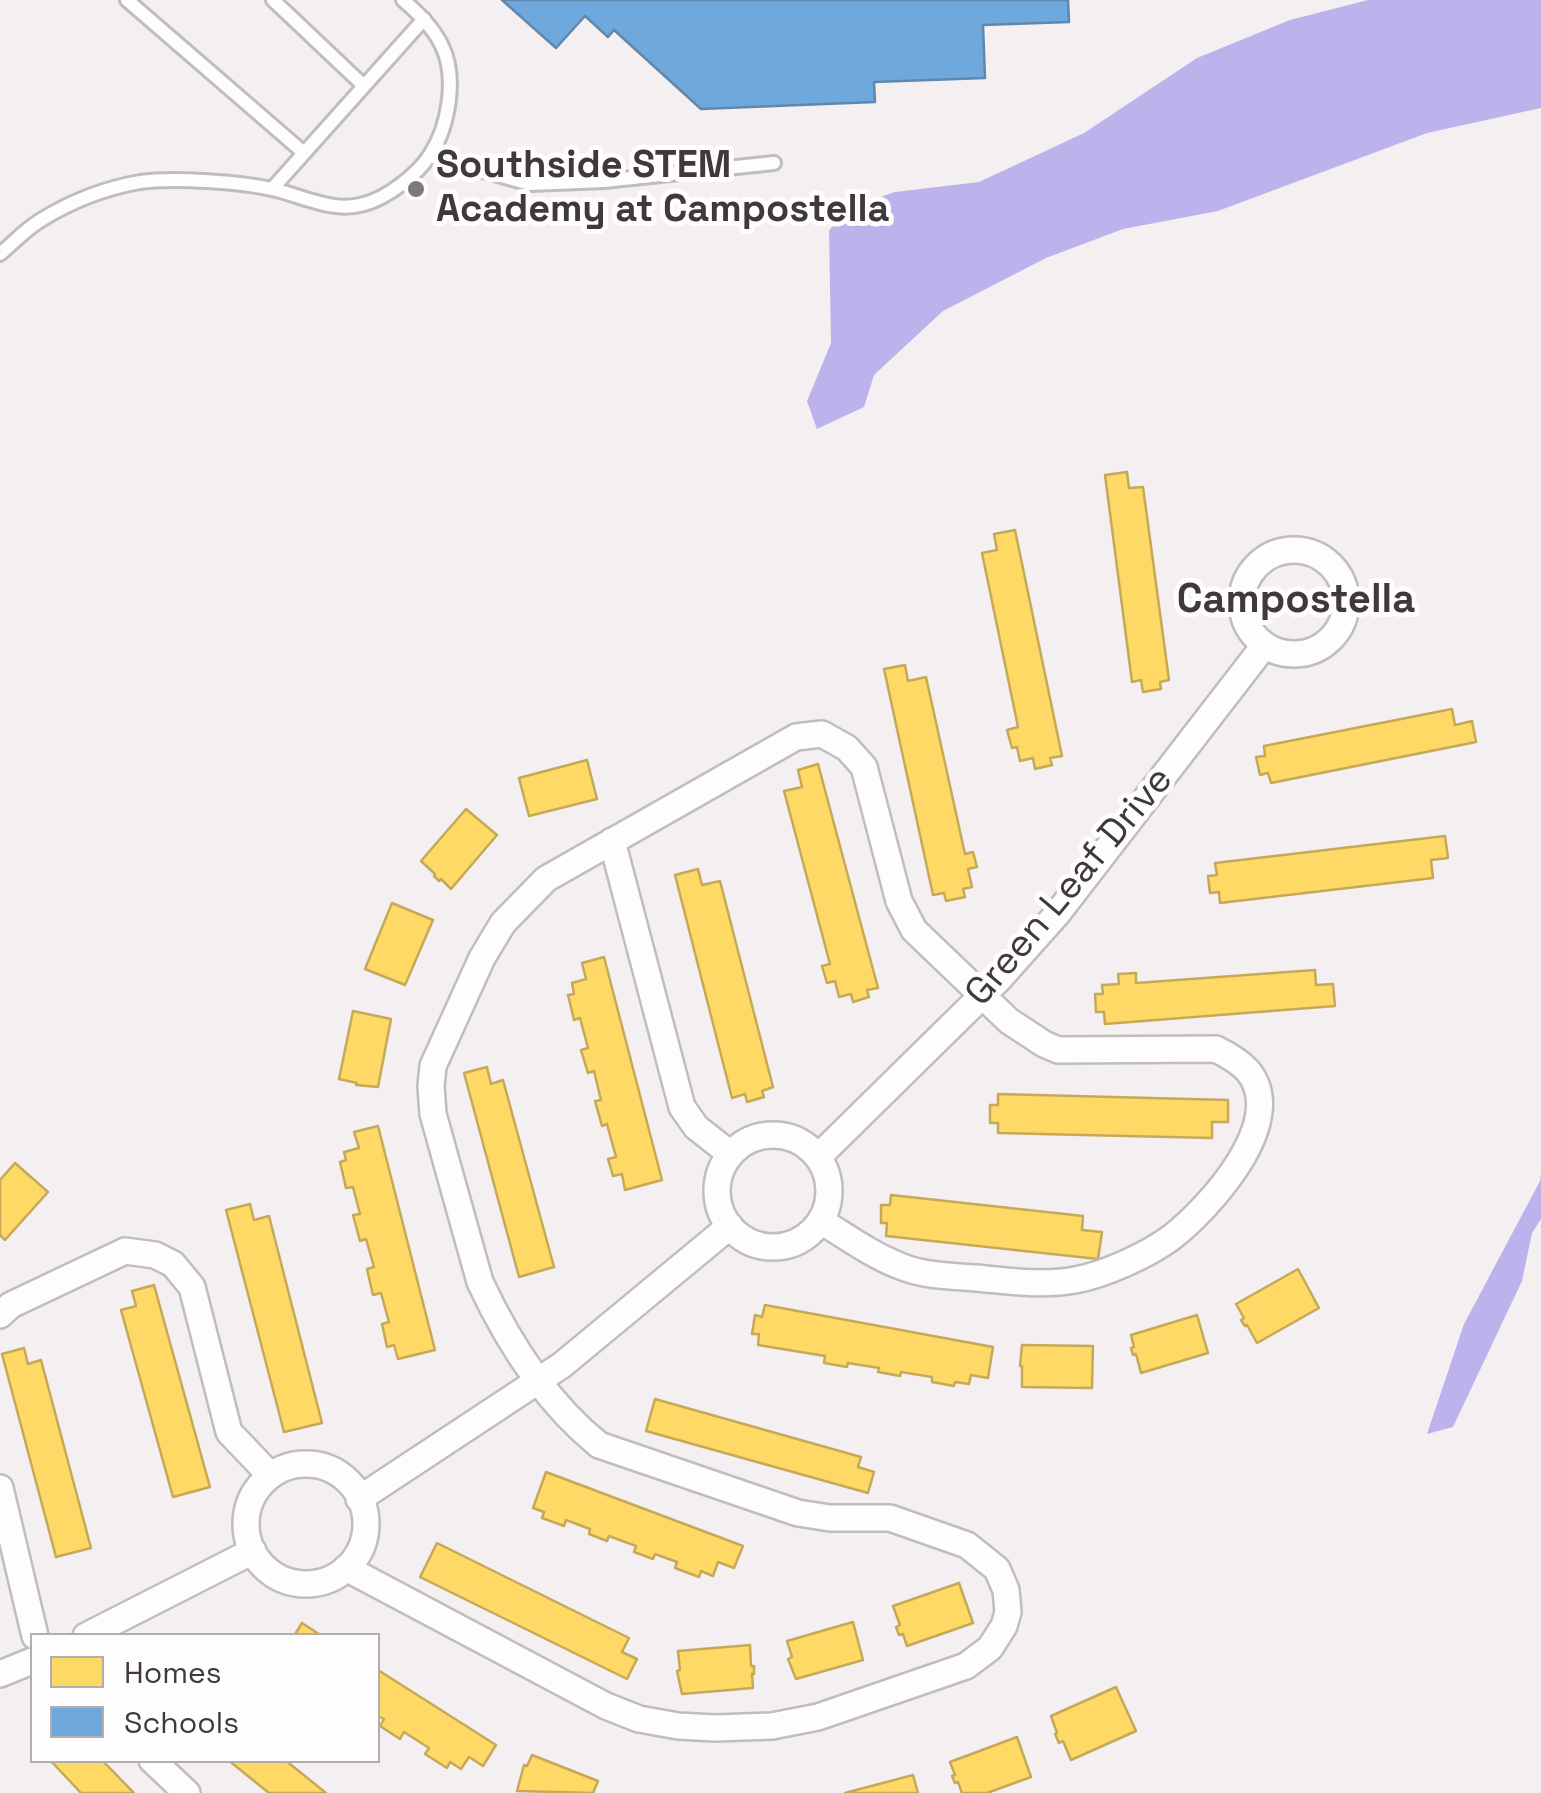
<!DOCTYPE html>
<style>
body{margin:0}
#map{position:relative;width:1541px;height:1793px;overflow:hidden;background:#f4eff1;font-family:"Space Grotesk",sans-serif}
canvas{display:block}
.legend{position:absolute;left:30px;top:1633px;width:350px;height:130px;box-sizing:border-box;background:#fefcfd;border:2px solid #b1aeaf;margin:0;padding:12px 18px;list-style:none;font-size:30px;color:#3e3a3b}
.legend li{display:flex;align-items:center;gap:20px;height:50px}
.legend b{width:50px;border:2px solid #b1aeaf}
</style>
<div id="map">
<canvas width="1541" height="1793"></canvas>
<ul class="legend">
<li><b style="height:28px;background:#ffd966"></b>Homes</li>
<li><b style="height:28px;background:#6fa8dc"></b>Schools</li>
</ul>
</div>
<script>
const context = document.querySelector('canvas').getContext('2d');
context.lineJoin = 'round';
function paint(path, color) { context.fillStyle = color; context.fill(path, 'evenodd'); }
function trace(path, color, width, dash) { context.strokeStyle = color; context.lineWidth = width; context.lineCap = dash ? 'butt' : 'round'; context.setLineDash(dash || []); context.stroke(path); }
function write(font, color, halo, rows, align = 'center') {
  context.font = font + ' "Space Grotesk",sans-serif'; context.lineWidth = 10; context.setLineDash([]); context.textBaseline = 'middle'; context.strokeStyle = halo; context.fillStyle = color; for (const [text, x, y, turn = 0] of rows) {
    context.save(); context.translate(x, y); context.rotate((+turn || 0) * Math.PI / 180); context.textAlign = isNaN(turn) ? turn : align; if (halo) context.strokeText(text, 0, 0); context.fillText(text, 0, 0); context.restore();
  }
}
paint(new Path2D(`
 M1368,0H1541V108L1427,133L1218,211L1123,229L1046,258L943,311L874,375L864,407L817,429L807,401L831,343L829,231L846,209L895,192L979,182L1084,133L1197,58L1290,20Z
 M1541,1173V1219L1532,1233L1522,1281L1453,1427L1427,1434L1464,1324L1540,1181Z`), '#bdb3ec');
const homes = new Path2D(`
 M1127,472L1129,488L1143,487L1169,680L1160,682L1161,689L1143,692L1141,680L1132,682L1105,475Z
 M1015,530L1062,756L1050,758L1052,765L1035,769L1033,758L1020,761L1017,747L1012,748L1007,730L1018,727L982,553L997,550L994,534Z
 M905,665L908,681L926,677L965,854L973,852L977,867L968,869L972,887L963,889L965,897L946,901L944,893L933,895L884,669Z
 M1452,709L1455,725L1472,721L1476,742L1271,783L1268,773L1260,775L1256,757L1265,756L1264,746Z
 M587,760L597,799L529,816L519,778Z
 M818,764L878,988L867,990L869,997L853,1002L851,994L839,997L835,981L827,983L822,966L830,964L784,791L802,787L798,770Z
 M466,809L497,835L451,889L441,879L439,881L434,876L435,874L421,861Z
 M1445,836L1448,858L1431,860L1433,878L1220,903L1219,892L1210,893L1208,876L1217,875L1215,863Z
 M698,869L702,885L720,881L773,1087L762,1091L764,1097L747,1102L745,1094L732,1098L675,875Z
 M392,903L433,920L405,985L365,969Z
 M604,957L662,1180L625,1190L622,1174L613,1176L608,1159L616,1157L607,1124L602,1126L595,1101L601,1100L594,1071L588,1073L581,1050L588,1048L580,1018L574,1020L568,995L574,994L572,983L586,979L582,963Z
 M1315,970L1316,985L1333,984L1335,1006L1105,1024L1104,1012H1096L1095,994H1103L1102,985L1119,984L1118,974L1136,973V983Z
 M353,1011L391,1019L378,1087L356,1085L357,1083L339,1079Z
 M487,1067L491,1084L503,1080L554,1267L519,1277L464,1073Z
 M998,1094L1228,1100V1122H1212V1138L998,1133V1123H990V1105H998Z
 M378,1126L435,1350L398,1359L394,1345L387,1347L382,1324L389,1322L381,1293L373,1295L367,1269L374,1267L366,1239L360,1241L353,1215L360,1214L353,1187L346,1188L340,1162L346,1160L344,1152L359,1148L354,1132Z
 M15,1163L48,1192L5,1240L0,1235V1180Z
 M891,1195L1083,1216L1082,1230L1102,1232L1098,1259L886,1236L887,1223H881V1205H890Z
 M250,1204L254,1220L269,1216L322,1423L284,1432L226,1210Z
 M1298,1269L1319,1308L1257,1343L1247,1325L1245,1326L1241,1320L1244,1318L1236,1304Z
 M154,1285L210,1487L173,1497L121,1310L136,1306L132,1291Z
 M765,1305L993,1347L988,1378L971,1375L969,1384L955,1382L954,1386L932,1382V1377L901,1372L900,1376L878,1372L879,1368L848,1363L847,1367L824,1363L825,1356L758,1345L759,1334H752L755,1315L762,1317Z
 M1197,1315L1208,1353L1141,1373L1136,1354L1133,1355L1131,1348L1134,1347L1131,1335Z
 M1022,1345L1093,1346L1092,1388L1022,1387V1366H1020Z
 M24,1348L28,1364L41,1360L91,1548L56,1557L2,1354Z
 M655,1399L861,1457L858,1467L874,1472L868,1493L646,1431Z
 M546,1472L743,1546L734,1568L718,1562L713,1576L701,1571L699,1577L675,1568L677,1562L655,1554L653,1559L634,1552L636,1546L609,1536L607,1541L589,1534L590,1529L566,1520L564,1526L542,1518L544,1512L533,1508Z
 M437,1543L629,1638L622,1652L637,1659L627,1679L420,1577Z
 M959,1583L973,1623L907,1646L903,1634L899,1635L896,1627L900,1625L893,1606Z
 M853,1622L863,1660L796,1679L788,1659L792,1657L787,1641Z
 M302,1623L322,1636H294Z
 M750,1645L751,1666H754V1674H752L753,1688L682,1694L677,1671L680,1670L678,1651Z
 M378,1670L496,1745L483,1766L469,1757L461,1769L450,1762L447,1768L425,1754L429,1748L404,1732L400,1739L380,1726L384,1719L378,1716Z
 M1116,1687L1136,1731L1071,1760L1063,1741L1059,1743L1055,1734L1057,1733L1051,1716Z
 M1017,1737L1031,1777L987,1793H962L958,1782L955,1783L952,1776L955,1775L950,1762Z
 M532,1755L598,1781L593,1793L517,1791L524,1765L527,1766Z
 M50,1760H102L134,1793H81Z
 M228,1760H285L326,1793H269Z
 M913,1775L918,1793H845Z`);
paint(homes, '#ffd966');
trace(homes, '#c5a959', 2.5);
const schools = new Path2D(`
 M502,0H1068L1069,22L983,25L985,78L874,82L875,102L701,109L614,30L608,37L585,16L556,48Z`);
paint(schools, '#6fa8dc');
trace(schools, '#6087ac', 2.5);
const lane = new Path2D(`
 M127,0L304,153
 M273,0L364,86
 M430,156L530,184L604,181L774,163
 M272,189L424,19
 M0,254C13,243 26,229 41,220C70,202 106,188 140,182C173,177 243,182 276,190C304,197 335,213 364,204C387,198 417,175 430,155C449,126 457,77 442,46C433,27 418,13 403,0`);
const street = new Path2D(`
 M1242 602a52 52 0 1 1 104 0a52 52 0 1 1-104 0Z
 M612,841L682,1107L696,1127L729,1153
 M717 1191a56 56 0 1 1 112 0a56 56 0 1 1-112 0Z
 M818,1157L1000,978L1057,914L1264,646
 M0,1315L11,1305L125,1251L155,1255L173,1264L192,1287L229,1432L270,1475
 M246 1524a60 60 0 1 1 120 0a60 60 0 1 1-120 0Z
 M0,1488L35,1636
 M359,1499L562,1365L730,1226
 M346,1568L606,1706L639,1719L678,1726L715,1728L772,1726L818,1717L966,1666L990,1648L1004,1626L1008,1612L1006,1590L997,1569L967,1545L890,1518H830L798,1513L599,1445C547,1403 508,1342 480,1282L433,1114L431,1086L433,1066L482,958L503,923L546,879L796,737L822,734L847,748L864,767L899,901L914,930L1009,1021L1044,1044L1058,1050L1216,1049C1228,1055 1239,1061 1248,1071C1289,1121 1210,1207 1172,1237C1148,1255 1104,1275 1075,1280C1042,1286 1008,1281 976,1278C950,1276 924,1276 900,1266C872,1255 847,1237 821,1221
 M86,1636L253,1551
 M0,1674L32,1661
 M152,1760L187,1793`);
trace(lane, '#c1bdbe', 18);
trace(street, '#c1bdbe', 30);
trace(lane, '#fdfdfd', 12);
trace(street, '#fdfdfd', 25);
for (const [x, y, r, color] of [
 [416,189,10,"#7e797b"]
]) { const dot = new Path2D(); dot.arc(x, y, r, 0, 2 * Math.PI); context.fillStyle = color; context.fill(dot); trace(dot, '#fefcfd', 4); }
write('bold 38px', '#3e3a3b', '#fefcfd', [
 ["Southside STEM",436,167],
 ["Academy at Campostella",436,211]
], 'left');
write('38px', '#3e3a3b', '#fefcfd', [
 ["Green Leaf Drive",1070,887,-50]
]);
write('bold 40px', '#3e3a3b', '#fefcfd', [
 ["Campostella",1296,601]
]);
</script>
